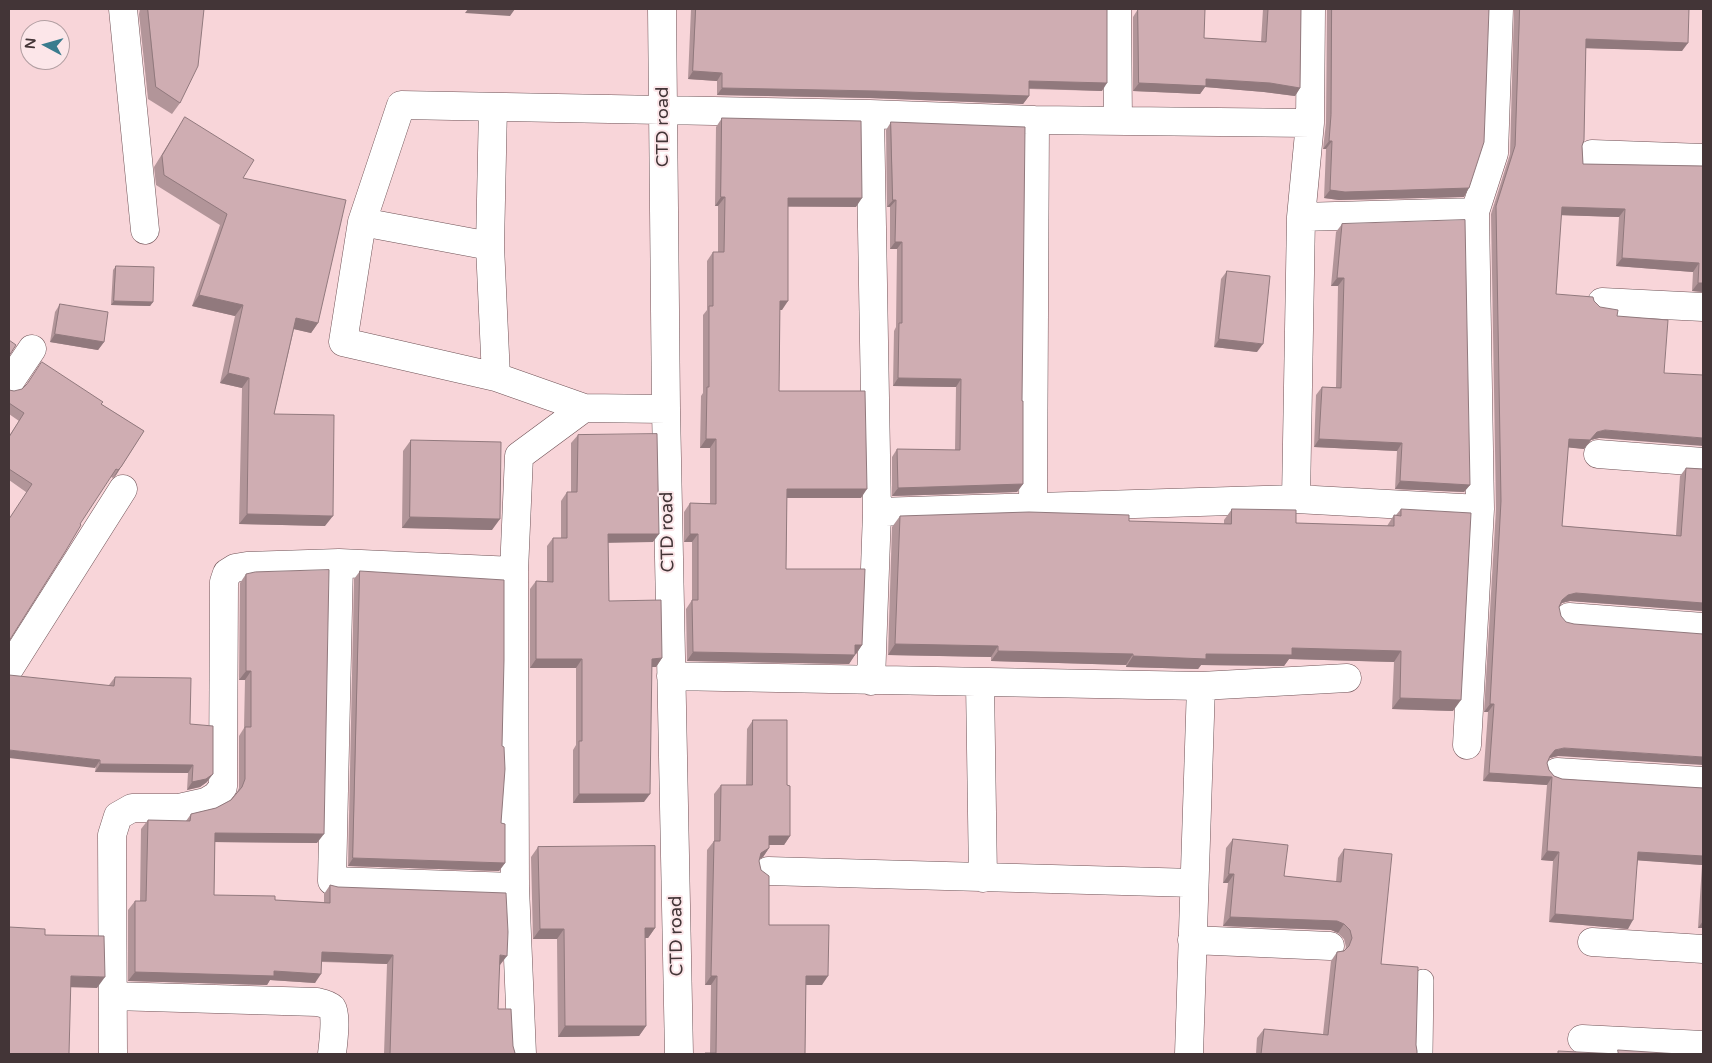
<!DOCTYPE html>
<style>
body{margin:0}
#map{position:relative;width:1712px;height:1063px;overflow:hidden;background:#f8d5d9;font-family:"Varela Round",sans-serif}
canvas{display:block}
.frame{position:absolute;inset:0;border:10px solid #433537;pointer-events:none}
.north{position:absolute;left:20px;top:20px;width:50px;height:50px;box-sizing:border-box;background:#fce6e9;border:1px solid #b29fa2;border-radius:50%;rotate:276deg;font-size:14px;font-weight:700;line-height:20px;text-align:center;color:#433537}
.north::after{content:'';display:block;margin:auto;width:18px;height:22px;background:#3a7c8e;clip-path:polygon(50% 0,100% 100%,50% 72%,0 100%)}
</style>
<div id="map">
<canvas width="1712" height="1063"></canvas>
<div class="frame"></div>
<div class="north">N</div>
</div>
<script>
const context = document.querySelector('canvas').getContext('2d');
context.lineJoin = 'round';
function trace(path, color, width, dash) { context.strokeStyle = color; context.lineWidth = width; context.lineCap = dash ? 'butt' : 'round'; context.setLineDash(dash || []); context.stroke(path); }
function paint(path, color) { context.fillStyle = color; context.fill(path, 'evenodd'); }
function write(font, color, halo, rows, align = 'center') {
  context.font = font + ' "Varela Round",sans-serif'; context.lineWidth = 4; context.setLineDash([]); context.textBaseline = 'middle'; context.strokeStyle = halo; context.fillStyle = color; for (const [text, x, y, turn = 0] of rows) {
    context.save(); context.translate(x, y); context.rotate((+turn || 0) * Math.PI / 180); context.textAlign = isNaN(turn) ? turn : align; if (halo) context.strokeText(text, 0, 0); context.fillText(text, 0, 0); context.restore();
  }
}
const lane = new Path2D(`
 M1422,1054L1423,980`);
const street = new Path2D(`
 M123,9L145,230
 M662,9L666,409L679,1054
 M1117,9L1118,121
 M493,107L490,246L496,377
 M870,114L877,512L871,681
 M1592,154L1703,158
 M1301,217L1475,212
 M362,222L490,246
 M1602,302L1703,307
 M9,383L32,349
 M666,409L584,408L496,377L343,342L362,222L401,105L870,114L1035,120L1310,123
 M1598,454L1703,462
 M1296,499L1301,217L1310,123L1311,9
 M1033,506L1035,120
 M877,512L1296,499L1480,509
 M339,563L332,881L515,887
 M1569,617L1703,627
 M9,669L123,489
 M671,676L1201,686L1347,678
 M980,683L983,878
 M1467,745L1480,509L1475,212L1494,153L1499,9
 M1557,772L1703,781
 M768,871L1194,883
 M1192,940L1330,946
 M1592,942L1703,949
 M113,996L317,1002C322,1003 328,1004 332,1008C337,1015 333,1045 332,1054
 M1582,1039L1703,1045
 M113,1054L112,835L118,816L132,808H179L206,802L216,796L223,787L224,582L227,573L235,568L247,566L339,563L514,571
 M522,1054L515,887L514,571L519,456L584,408
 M1189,1054L1201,686`);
trace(lane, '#6f5256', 22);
trace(street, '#6f5256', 29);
trace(lane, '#fff', 21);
trace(street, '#fff', 28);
paint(new Path2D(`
 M140,9H204L180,103L172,114L148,99L139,14Z
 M683,9H1107L1102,91L1029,89V96L1023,104L870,98L717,95V81L688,79L691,9Z
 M1138,9L1204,38L1261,42L1263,9H1301L1300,88L1295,96L1264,92L1205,87L1200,94L1133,91V17Z
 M1327,9H1489L1464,197L1339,200L1324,198L1326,149H1323L1326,123Z
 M1514,9H1689L1682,51L1586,48L1582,146L1583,164L1703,166V292L1692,291L1693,272L1616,266L1619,217L1561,215L1556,294L1599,438L1591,440L1584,449L1568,447L1562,526L1676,535L1680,476L1686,468L1703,469V611L1570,601L1562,603L1560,605L1559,607L1558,756L1550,758L1548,759L1547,763L1549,770L1554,776L1562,779L1703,788V928H1698L1702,865L1638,860L1628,929L1549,922L1553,861L1541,860L1547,785L1483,781L1488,712H1484L1496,509L1491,214L1510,154Z
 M185,117L243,178L318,323L311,333L294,329L274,414L325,526L239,524L242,388L220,383L235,316L192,306L220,225L156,185L154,167Z
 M722,118L856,207H788L782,310H780L779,391L861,498H787L786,569L862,645L856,654H855L849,664L687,661L686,609L692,600V542H684V512L690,503H710V448H700L701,396L703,393V315L707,310V261L713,252H718V206H715L716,127Z
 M891,122L1022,401L1023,484L1017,492L892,496V457L897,449L955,450L956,387L893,386L894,331L896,327L897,249H890V207H887L886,130Z
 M1342,224L1470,485L1464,492L1395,489L1397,451L1314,447L1316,395L1322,387H1336L1338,286H1331L1336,232Z
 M116,266L153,302L150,306L111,305L113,270Z
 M1227,271L1257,352L1214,347L1221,279Z
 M60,304L104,342L98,350L50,342L55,312Z
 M9,390L14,391L101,404L144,431L116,475L113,478L111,477L26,492L9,480V436L19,421L9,414Z
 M578,435L653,542H608L609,601L662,658L656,667H652L644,802L573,803V750L576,745V668H530V589L536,581H547V546L553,538H561V501L567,492H571V443Z
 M411,440L492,530L402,528L403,451Z
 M1232,509L1296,523L1387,526L1394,515H1396L1401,509L1453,711L1392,709L1394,662L1289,659L1284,666L1201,665L1198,669L1126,667V665L991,661V657L888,655L892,527L900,516L1224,524V520Z
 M360,571L502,746L501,823L505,863L499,871L348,866L354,579Z
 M246,574L317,843L215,842L214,895L275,900L324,902V894L330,885L500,965H499L498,1009L515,1053L516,1054H384L387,964L322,962L315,983L270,980L267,985L128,981V910L135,901H140L141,829L148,820L186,821L191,814L216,808L231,800L236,794L239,788V736L244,728L245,680H239L240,583Z
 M115,677L190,724L207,782L200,787L187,790L188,773L95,772L109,685Z
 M753,720L787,785L790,836L784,845H769V848L763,857L759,859V861L769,925L822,985H806L805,1054H703L705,1053H710L711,985H705L707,850L714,841V794L721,785H746L747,729Z
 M1233,839L1284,876L1336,882L1338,858L1344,849L1381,964L1416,1045L1417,1054H1256L1257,1038L1264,1029L1323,1034L1331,961L1337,952L1345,950L1346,947L1344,939L1338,933L1331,930L1223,926L1228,883H1223L1226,848Z
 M538,847L655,928L648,938H645L646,1026L639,1036L558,1037L557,939H533L531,857Z`), '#b29599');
paint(new Path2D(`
 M468,9H515L510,16L465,13Z
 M1586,39L1688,43L1682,51L1580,48Z
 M693,71L722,73L717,81L688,79Z
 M1206,79L1270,83L1300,88L1295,96L1264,92L1205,87L1200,94L1133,91L1139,83Z
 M1029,81L1107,83L1102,91L1023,88Z
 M722,88L876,91L1029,96L1023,104L870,98L717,95Z
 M1329,141H1332L1326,149H1323Z
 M1469,188L1464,197L1339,200L1324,198L1330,190Z
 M721,197H725L718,206H715Z
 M788,198H862L856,207L782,206Z
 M893,200H896L890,207H887Z
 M1562,207L1625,209L1619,217L1556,215Z
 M895,242H902L897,249H890Z
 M1622,258L1699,263L1693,272L1616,266Z
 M1337,278H1344L1338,286H1331Z
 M1698,283H1703V292L1692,291Z
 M199,295L243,305L235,316L192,306Z
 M114,301L153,302L150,306L111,305Z
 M780,301H788L782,310H774Z
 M296,318L318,323L311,333L289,328Z
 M55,334L104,342L98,350L50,342Z
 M1219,339L1263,344L1257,352L1214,347Z
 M228,373L249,378L242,388L220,383Z
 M898,378L961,379L956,387L893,386Z
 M1605,430L1703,438V446L1599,438L1591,440L1584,449L1563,447L1569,439Z
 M706,439H716L710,448H700Z
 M1319,439L1402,443L1397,451L1314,447Z
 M121,467L116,475L113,478L118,470Z
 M1400,481L1470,485L1464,492L1395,489Z
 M1023,484L1017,492L892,496L898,488Z
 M787,489H867L861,498H781Z
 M247,514L333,516L325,526L239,524Z
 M410,517L500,519L492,530L402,528Z
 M608,534H659L653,542L602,543Z
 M690,534H698L692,542H684Z
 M1576,593L1703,603V611L1570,601L1562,603L1556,609L1562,600L1568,595Z
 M895,644L998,646L991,657L888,655Z
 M855,645H862L856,654H849Z
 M1292,648L1401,651L1394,662L1289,659L1284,666L1201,665L1198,669L1126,667L1133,656Z
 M998,651L1133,654L1126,665L991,661Z
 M693,652L855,655L849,664L687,661Z
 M662,658L656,667H646L652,659Z
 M536,659H582L576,668H530Z
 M246,671H251L245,680H239Z
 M1400,698L1461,700L1453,711L1392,709Z
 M1490,704H1494L1488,712H1484Z
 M1564,748L1703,757V765L1558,756L1550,758L1544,764L1550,756L1555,750Z
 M9,750L100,760L95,768L9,758Z
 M100,764L193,765L188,773L95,772Z
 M1489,773L1552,777L1547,785L1483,781Z
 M213,774L207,782L200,787L187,790L192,782Z
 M579,794H650L644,802L573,803Z
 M215,833L324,834L317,843L209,842Z
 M769,836H790L784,845H763Z
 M769,848L763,857L755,862L761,853Z
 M1547,851L1559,852L1553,861L1541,860Z
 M1638,852L1703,856V864L1702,865L1632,860Z
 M353,858L505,863L499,871L348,866Z
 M1229,874H1234L1228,883H1223Z
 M1555,914L1633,920L1628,929L1549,922Z
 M1230,917L1337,921L1344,924L1338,933L1331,930L1223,926Z
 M1703,921V928H1698Z
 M645,928H655L648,938H638Z
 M540,929H564L557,939H533Z
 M322,952L393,955L387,964L316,961Z
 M500,955L507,956L500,965H493Z
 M274,971L321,974L315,983L270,980L267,985L128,981L135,972Z
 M71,976L105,977L97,988L64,987Z
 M711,976H717L711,985H705Z
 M806,976H828L822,985H799Z
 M565,1026H646L639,1036L558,1037Z`), '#91797d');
const building = new Path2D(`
 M148,9H204L198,66L180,103L156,87Z
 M696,9H1107V83L1029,81V96L876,91L722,88V73L693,71Z
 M1138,9H1205L1204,38L1266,42L1268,9H1301L1300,88L1270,83L1206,79V86L1139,83Z
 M1332,9H1489L1484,142L1469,188L1345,192L1330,190L1332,141H1329L1331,115Z
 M1520,9H1689L1688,43L1586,39L1584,140L1582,146L1583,164L1703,166V283H1698L1699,263L1622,258L1625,209L1562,207L1556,294L1593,297L1594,301L1600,307L1618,310L1617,316L1668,320L1664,373L1703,375V438L1605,430L1597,432L1590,440L1569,439L1562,526L1681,536L1686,468L1703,469V603L1576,593L1568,595L1562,600L1559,607L1561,616L1566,622L1574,624L1703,634V757L1564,748L1555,750L1550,756L1547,763L1549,770L1554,776L1562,779L1703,788V856L1638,852L1633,920L1555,914L1559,852L1547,851L1552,777L1489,773L1494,704H1490L1501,501L1496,206L1515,146Z
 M185,117L254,160L243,178L346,200L318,323L296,318L274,414L334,415L333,516L247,514L249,378L228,373L243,305L199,295L227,214L164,175L162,156Z
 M722,118L861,121L862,198H788V301H780L779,391H865L867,489H787L786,569H865L862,645H855V655L693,652L692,600H698V534H690V503L716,504V439H706L707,387H709V306H713V252H724L725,197H721Z
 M891,122L1025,127L1022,401H1023V484L898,488L897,449L960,450L961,379L898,378L899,323H902V242H895L896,200H893Z
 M1465,220L1470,485L1400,481L1402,443L1319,439L1322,387L1341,388L1344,278H1337L1342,224Z
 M116,266L154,267L153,302L114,301Z
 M1227,271L1270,276L1263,344L1219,339Z
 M60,304L108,312L104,342L55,334Z
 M9,340L16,345L9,356Z
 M42,362L103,402L101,404L144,431L121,467L118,470L116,469L80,524L81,525L65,552L9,641V519L32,484L9,469V437L24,413L9,403V390L14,391L22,389L27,384Z
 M657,434L659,534H608L609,601L661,600L662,658L652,659L650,794H579V741H582V659H536V581L553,582V538H567V492H577L578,435Z
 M411,440L501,442L500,519L410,517Z
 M1232,509L1296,510V523L1394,526V515L1401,516V509L1471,513L1461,700L1400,698L1401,651L1292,648V655L1206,654V659L1133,656V654L998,651V646L895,644L900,516L1029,512L1129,515V521L1231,524Z
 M329,570L324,834L215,833L214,895L275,896V900L330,903V885L338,887L506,893L508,932L507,956L500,955L498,1009H511L513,1046L515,1053L516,1054H390L393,955L322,952L321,974L274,971V976L135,972V901H146L148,820L190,821L191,814L216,808L231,800L242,787L245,779V727H251V671H246V574L255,572Z
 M360,571L504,580V660L502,746L504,747L505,769L501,823L505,824V863L353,858Z
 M9,675L114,686L115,677L191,678L190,724L213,726V774L206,779L192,782L193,765L100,764V760L9,750Z
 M753,720H787V785L790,786V836H769V848L761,853L759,861L761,870L769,876V925H829L828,976H806L805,1054H705V1053H716L717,976H711L714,841H720L721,785H752Z
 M1233,839L1288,845L1284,876L1341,882L1344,849L1392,854L1381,964L1418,967L1416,1045L1417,1051V1054H1261L1264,1029L1328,1035L1337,952L1344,951L1349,946L1352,938L1350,930L1344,924L1337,921L1230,917L1234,874H1229Z
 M655,846V928H645L646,1026H565L564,929H540L538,847Z
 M9,927L45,929V935L104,936L105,977L71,976L69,1054H9Z
 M1618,1050L1679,1054H1558V1051L1618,1054Z`);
paint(building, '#cfadb2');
trace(building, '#91797d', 1);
write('18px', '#433537', '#fce6e9', [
 ["CTD road",663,127,-90],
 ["CTD road",668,532,-91],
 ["CTD road",677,936,-91]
]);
</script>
